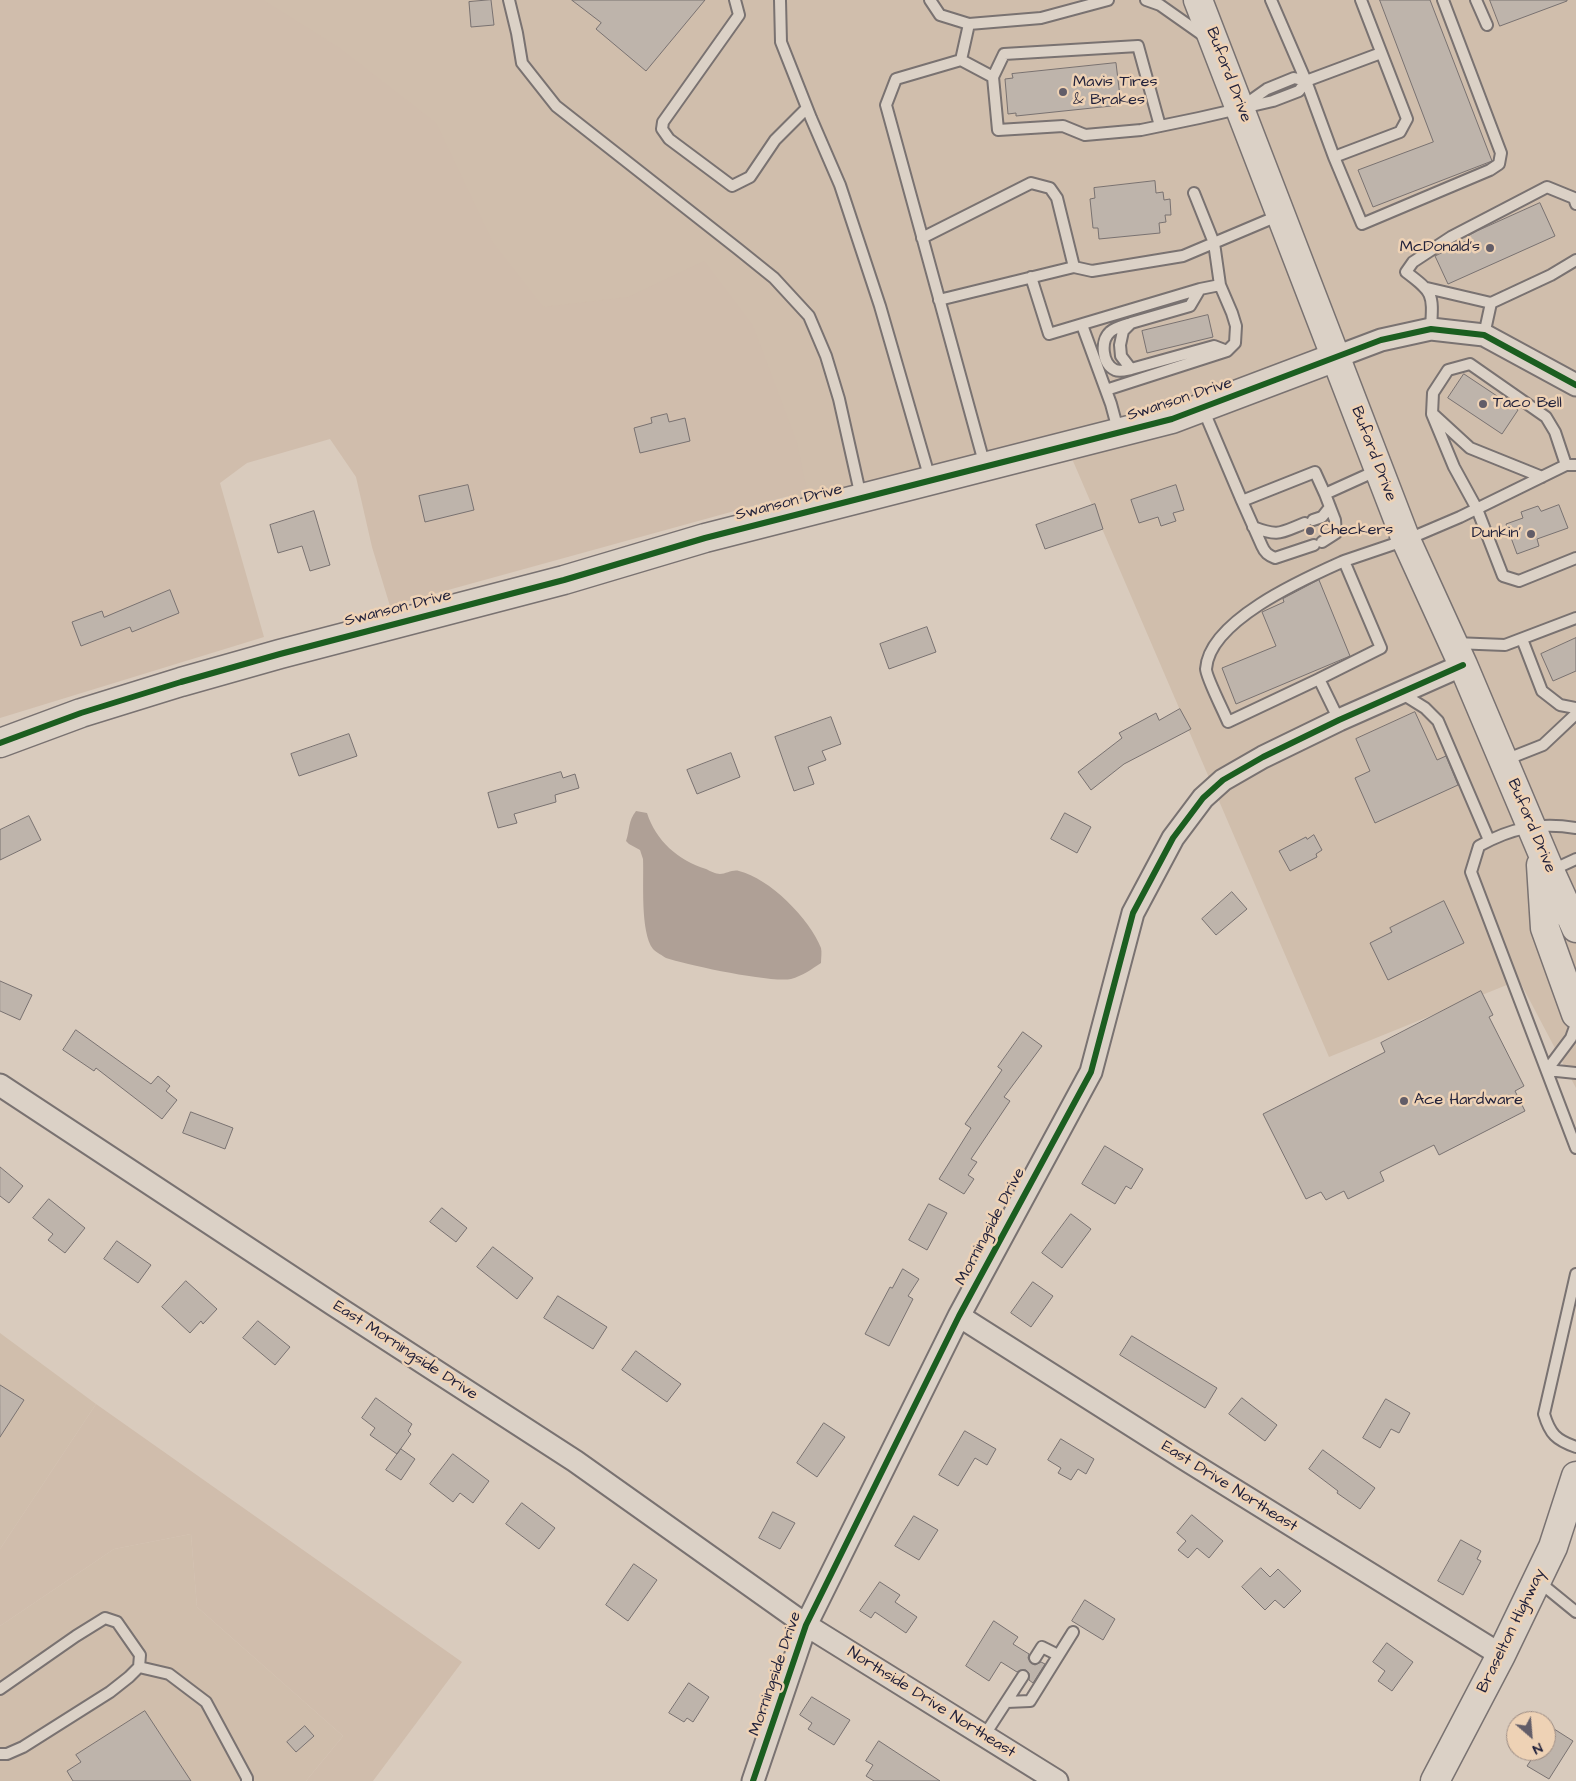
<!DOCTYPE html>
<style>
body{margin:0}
#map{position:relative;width:1576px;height:1781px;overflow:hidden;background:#d9cbbd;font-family:"Architects Daughter",sans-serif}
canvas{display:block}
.north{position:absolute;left:1506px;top:1711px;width:50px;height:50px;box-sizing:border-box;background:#eed2b5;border:1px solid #9c8c84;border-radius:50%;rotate:153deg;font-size:14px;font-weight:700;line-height:20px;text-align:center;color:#22223b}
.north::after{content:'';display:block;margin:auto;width:18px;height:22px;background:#625d68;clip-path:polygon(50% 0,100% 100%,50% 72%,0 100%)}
</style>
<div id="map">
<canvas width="1576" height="1781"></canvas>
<div class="north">N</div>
</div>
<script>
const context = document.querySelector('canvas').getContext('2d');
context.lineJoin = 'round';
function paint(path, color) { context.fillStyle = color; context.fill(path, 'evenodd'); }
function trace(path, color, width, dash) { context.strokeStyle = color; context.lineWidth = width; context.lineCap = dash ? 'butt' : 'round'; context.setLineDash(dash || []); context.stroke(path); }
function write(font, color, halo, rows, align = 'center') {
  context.font = font + ' "Architects Daughter",sans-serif'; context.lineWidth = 5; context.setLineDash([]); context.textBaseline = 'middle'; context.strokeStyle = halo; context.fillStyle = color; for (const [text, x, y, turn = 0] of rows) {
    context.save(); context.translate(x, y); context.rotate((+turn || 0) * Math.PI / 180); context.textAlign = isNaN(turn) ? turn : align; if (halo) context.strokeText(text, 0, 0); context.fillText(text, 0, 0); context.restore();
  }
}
paint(new Path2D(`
 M169,0H1576V1088L1519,980L1329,1057L1070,454L796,519L718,300L530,357Z
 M0,1333L96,1404L0,1549Z
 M191,1534L197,1607L343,1736L306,1781H0V1626L114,1549Z`), '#d0beac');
paint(new Path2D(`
 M0,0H263L338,47L436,123L493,243L543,307L628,297L704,261L753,326L797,443L807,491L390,606L372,547L356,477L330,439L247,463L220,483L264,637L0,718Z
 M96,1404L462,1662L373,1781H306L343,1736L197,1607L191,1534L114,1549L0,1626V1549Z`), '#d0bdac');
paint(new Path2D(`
 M636,811L647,813C656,841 678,860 706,869C710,871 716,874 720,874C726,874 733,869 739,871C769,878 810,919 821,948C822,952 821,958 821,963C812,969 802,976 791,979C771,983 687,965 666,958C663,956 656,952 653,949C640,932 644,881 643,859L640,850L629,844L626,841C630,829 628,821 636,811Z`), '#afa096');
const building = new Path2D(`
 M491,0L494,25L471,27L469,2Z
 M572,0H705L646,71L596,29L601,23Z
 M1380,0H1430L1492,161L1373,207L1358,170L1433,142Z
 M1490,0H1567V1L1500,26Z
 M1116,63L1121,105L1016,116V113L1008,114L1005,79L1013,78L1012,74Z
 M1155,181L1156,193L1163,192L1164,200L1170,199L1171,215H1165L1166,222L1159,223L1160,233L1099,239L1098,228H1093L1090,199L1095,198L1094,188Z
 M1540,203L1555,236L1448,284L1435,256L1468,240L1466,237L1477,231Z
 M1208,315L1213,337L1147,353L1142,331Z
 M1464,374L1518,410L1502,434L1448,398Z
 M667,414L669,422L685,418L690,441L640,453L634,428L652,423L651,418Z
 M468,485L474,510L425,522L419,496Z
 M1176,485L1184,510L1173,513L1176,521L1161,526L1158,517L1139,523L1131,500Z
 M1095,504L1103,529L1045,549L1036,525Z
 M1559,505L1568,528L1537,539L1539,546L1517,554L1506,524L1523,518L1521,512L1538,506L1541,511Z
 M314,511L330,565L310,571L302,546L278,553L270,525Z
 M1319,580L1350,656L1236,704L1222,668L1276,646L1262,612L1284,602L1283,599Z
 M170,590L179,613L132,632L130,627L81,646L72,622L102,611L104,617Z
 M927,627L936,652L889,669L880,644Z
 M1576,638V671L1553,681L1541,654Z
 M1180,709L1191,729L1124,764L1091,790L1078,772L1122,738L1119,733L1156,713L1159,720Z
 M1415,712L1437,760L1446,756L1458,785L1375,823L1355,778L1370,771L1356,739Z
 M831,717L841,744L822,751L826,760L808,767L814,784L794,791L775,737Z
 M349,734L357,756L299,776L291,754Z
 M731,753L740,777L697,794L687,770Z
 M561,772L563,778L575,774L579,788L555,795L556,802L514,814L517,823L498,828L488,793Z
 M1065,813L1091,827L1077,853L1051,839Z
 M29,816L41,840L0,860V830Z
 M1314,835L1322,850L1316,854L1317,857L1290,871L1279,851L1306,837L1307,839Z
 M1232,892L1247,909L1216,935L1202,919Z
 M1444,901L1464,943L1388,980L1370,943L1392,932L1390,928Z
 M0,981L32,995L20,1020L0,1011Z
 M1481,991L1493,1015L1489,1017L1524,1086L1515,1091L1525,1111L1439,1155L1434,1145L1380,1172L1384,1181L1348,1199L1344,1191L1326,1200L1321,1192L1306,1199L1263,1114L1385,1052L1381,1043Z
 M76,1030L151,1084L158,1076L170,1086L166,1091L177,1100L162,1119L96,1068L94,1071L63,1050Z
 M1023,1032L1042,1046L1004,1097L1010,1101L971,1159L977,1162L968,1175L974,1179L964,1194L939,1179L971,1128L965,1124L1002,1070L998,1067Z
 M191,1112L233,1128L225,1149L183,1133Z
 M1105,1146L1143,1169L1131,1189L1126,1186L1115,1204L1082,1184Z
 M0,1167L23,1186L9,1203L0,1196Z
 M49,1199L85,1228L65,1253L48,1240L53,1234L33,1218Z
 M929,1204L947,1213L927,1250L909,1240Z
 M442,1208L467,1228L456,1242L430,1222Z
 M1071,1214L1091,1229L1062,1268L1042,1253Z
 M117,1241L151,1265L138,1283L104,1259Z
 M493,1247L533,1278L517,1299L477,1267Z
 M903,1269L919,1279L908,1296L913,1299L889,1346L865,1334L890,1287L892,1288Z
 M186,1281L217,1309L203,1324L201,1321L190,1333L162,1307Z
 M1033,1282L1053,1296L1031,1327L1011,1313Z
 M558,1296L607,1327L593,1349L544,1318Z
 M258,1321L290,1347L275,1365L243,1338Z
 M1132,1336L1217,1388L1205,1408L1120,1355Z
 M636,1351L681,1384L667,1402L622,1370Z
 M0,1385L24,1400L0,1437Z
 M376,1398L412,1424L408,1431L411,1434L397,1454L370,1435L375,1428L362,1418Z
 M1242,1398L1277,1425L1265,1441L1229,1414Z
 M1386,1399L1410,1413L1399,1433L1391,1429L1380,1448L1363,1438Z
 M824,1423L845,1437L817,1477L797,1463Z
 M965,1431L996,1449L987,1465L975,1458L958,1486L939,1475Z
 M1061,1439L1094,1459L1086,1474L1078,1469L1071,1480L1058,1473L1061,1468L1048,1460Z
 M401,1449L415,1459L401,1480L386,1470Z
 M1323,1450L1375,1488L1360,1509L1337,1493L1338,1491L1309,1469Z
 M453,1454L489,1481L473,1503L460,1493L453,1502L430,1484Z
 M522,1503L555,1528L539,1549L506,1524Z
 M773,1512L795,1523L780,1549L759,1538Z
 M1192,1515L1223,1541L1209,1558L1197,1548L1188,1558L1178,1550L1186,1541L1177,1533Z
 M914,1516L938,1530L919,1560L895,1546Z
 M1461,1540L1481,1551L1477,1559L1481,1561L1463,1595L1438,1581Z
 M634,1564L657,1580L628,1621L606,1605Z
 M1261,1568L1270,1577L1278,1569L1301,1591L1284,1608L1275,1600L1265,1610L1242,1587Z
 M880,1582L900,1595L895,1602L917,1617L906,1633L875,1612L871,1618L860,1611Z
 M1085,1600L1115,1619L1103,1640L1072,1621Z
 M994,1621L1018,1637L1013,1644L1029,1654L1028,1658L1031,1663L1035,1665L1041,1662L1045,1664L1033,1683L1029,1680V1673L1026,1670H1020L1017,1672L1001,1662L989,1681L966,1666Z
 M1387,1643L1413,1662L1392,1691L1378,1681L1385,1671L1373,1662Z
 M689,1683L709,1697L693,1722L687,1718L684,1722L669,1713Z
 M812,1697L850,1720L834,1745L808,1729L812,1723L800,1715Z
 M145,1711L191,1781H73L67,1771L81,1762L76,1755Z
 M305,1726L314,1736L296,1752L287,1742Z
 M1551,1727L1573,1741L1549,1779L1527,1766L1537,1751H1546V1736Z
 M879,1741L940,1781H874L866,1776L873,1765L866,1761Z`);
paint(building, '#beb4ab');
trace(building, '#797271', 1);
const lane = new Path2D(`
 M509,0L517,33L522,63L556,106L738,249L774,278L809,316L826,356L839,399L861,497
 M735,0L739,15L663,122L662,129L669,139L732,186L750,177L775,140L807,108
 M780,0L781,42L811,118L840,185L880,306L930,479
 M930,0L940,15L969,24L1041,18L1108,0
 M1146,0L1160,5L1204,36
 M1271,0L1306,81L1334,157L1400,132L1407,119L1361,0
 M1476,0L1487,25
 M969,24L961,60L896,79L886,105L985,466
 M961,60L993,77
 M1243,106L1267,89L1294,78L1306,81
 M1160,126L1138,46L1004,54L993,77L998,130L1063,126L1085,135L1141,130L1199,118L1273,101L1299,91L1306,81L1381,53
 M1334,157L1362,224L1490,170L1499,164L1501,153L1443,0
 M922,238L1031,183L1050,188L1057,198L1074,267L1092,271L1183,256L1280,215
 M1031,277L1049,334L1200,289L1220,285
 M1427,288L1491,303
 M1200,289L1190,306L1131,323L1123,331L1120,345L1121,356L1131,369L1214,346L1227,351
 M939,300L1074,267
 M1128,324C1122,326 1114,328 1110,332C1100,341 1102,364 1115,370C1120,372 1126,370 1131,369
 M1082,325L1111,404L1118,430
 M1431,329C1433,294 1434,293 1406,272L1413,262L1451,237L1547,187L1574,198L1576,204
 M1484,335L1491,303L1551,275L1576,260
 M1106,390L1227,351L1235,343L1236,326L1232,313L1220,285L1214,243L1194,193
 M1203,409L1242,501L1315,472L1325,494L1378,470
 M1434,415L1470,448L1542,477
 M1566,465L1555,432L1546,417L1470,364L1448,370L1433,393L1432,414L1454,467L1477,509L1503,576L1519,581L1576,558
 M1242,501L1262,546C1265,553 1268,555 1275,558L1314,545
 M1313,520L1322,517L1330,507
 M1253,527C1279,537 1280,533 1305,523
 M1322,542L1336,533L1335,520L1325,494
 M1522,639L1542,691L1560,705L1576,708
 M1454,643L1505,645L1576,618
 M1319,679L1228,722C1224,712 1206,677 1206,669C1209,620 1306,578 1344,561
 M1401,693L1425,708L1438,721L1489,840
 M1339,720L1319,679L1381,648L1344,561L1406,540L1460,517L1566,465H1576
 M1505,760L1543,745L1576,714
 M1576,828C1539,822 1511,828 1479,846L1471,872L1576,1148
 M1550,871L1576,859
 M1576,1024L1571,1038L1547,1070L1576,1073
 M1576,1274L1544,1414C1550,1434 1556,1440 1576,1447
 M1538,1581L1576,1612
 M1035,1658L1042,1647L1058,1655
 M139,1667L169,1674L206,1702L247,1778V1781
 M0,1689L76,1636L105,1618L117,1622L140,1655L139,1667L129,1677L110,1692L23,1747L7,1754H0
 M1007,1702L1030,1701L1073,1632
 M984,1736L1023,1676`);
const street = new Path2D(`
 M1336,357L1381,340L1431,329L1484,335L1576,385
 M0,1085L334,1305L575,1461L806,1625L1057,1781
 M959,1316L1183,1458L1501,1655
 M753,1781L806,1625L959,1316L1091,1072L1133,913L1173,838L1203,798L1223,780L1263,757L1339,720L1463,665`);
const secondary = new Path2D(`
 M0,743L81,713L181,682L280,654L564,580L705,538L1172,419L1336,357
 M1435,1781L1501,1655L1553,1547L1576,1476`);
const highway = new Path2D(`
 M1198,0L1406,540L1463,665L1550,871L1576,928
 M1541,865L1545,928L1576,1014`);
trace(lane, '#797271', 14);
trace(street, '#797271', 25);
trace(secondary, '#797271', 31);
trace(highway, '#797271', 31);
trace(lane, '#dbd1c6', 10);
trace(street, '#dbd1c6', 21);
trace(secondary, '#dbd1c6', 28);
trace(highway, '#dbd1c6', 28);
trace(new Path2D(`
 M0,743L81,713L181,682L280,654L564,580L705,538L1172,419L1381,340L1431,329L1484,335L1576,385
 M753,1781L806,1625L959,1316L1091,1072L1133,913L1173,838L1203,798L1223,780L1263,757L1339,720L1463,665`), '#1b5e20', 6);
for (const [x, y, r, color] of [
 [1063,92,5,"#625d68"],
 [1490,248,5,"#625d68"],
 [1483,404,5,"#625d68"],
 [1310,531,5,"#625d68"],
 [1531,534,5,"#625d68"],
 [1404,1101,5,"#625d68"]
]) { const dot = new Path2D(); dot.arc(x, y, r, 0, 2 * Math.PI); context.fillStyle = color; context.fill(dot); trace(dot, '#eed2b5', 2); }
write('16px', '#22223b', '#eed2b5', [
 ["Buford Drive",1228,75,69],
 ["Swanson Drive",1180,400,-18],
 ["Buford Drive",1373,454,69],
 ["Swanson Drive",789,503,-14],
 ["Swanson Drive",398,609,-14],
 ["Buford Drive",1531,826,67],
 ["Morningside Drive",991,1227,-62],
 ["East Morningside Drive",405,1351,33],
 ["East Drive Northeast",1229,1487,32],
 ["Braselton Highway",1512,1631,-64],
 ["Morningside Drive",776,1674,-71],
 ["Northside Drive Northeast",931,1703,32]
]);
write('16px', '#22223b', '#eed2b5', [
 ["Mavis Tires",1073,83],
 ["& Brakes",1073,101],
 ["McDonald's",1480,248,"right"],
 ["Taco Bell",1493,404],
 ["Checkers",1320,531],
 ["Dunkin'",1521,534,"right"],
 ["Ace Hardware",1414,1101]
], 'left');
</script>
